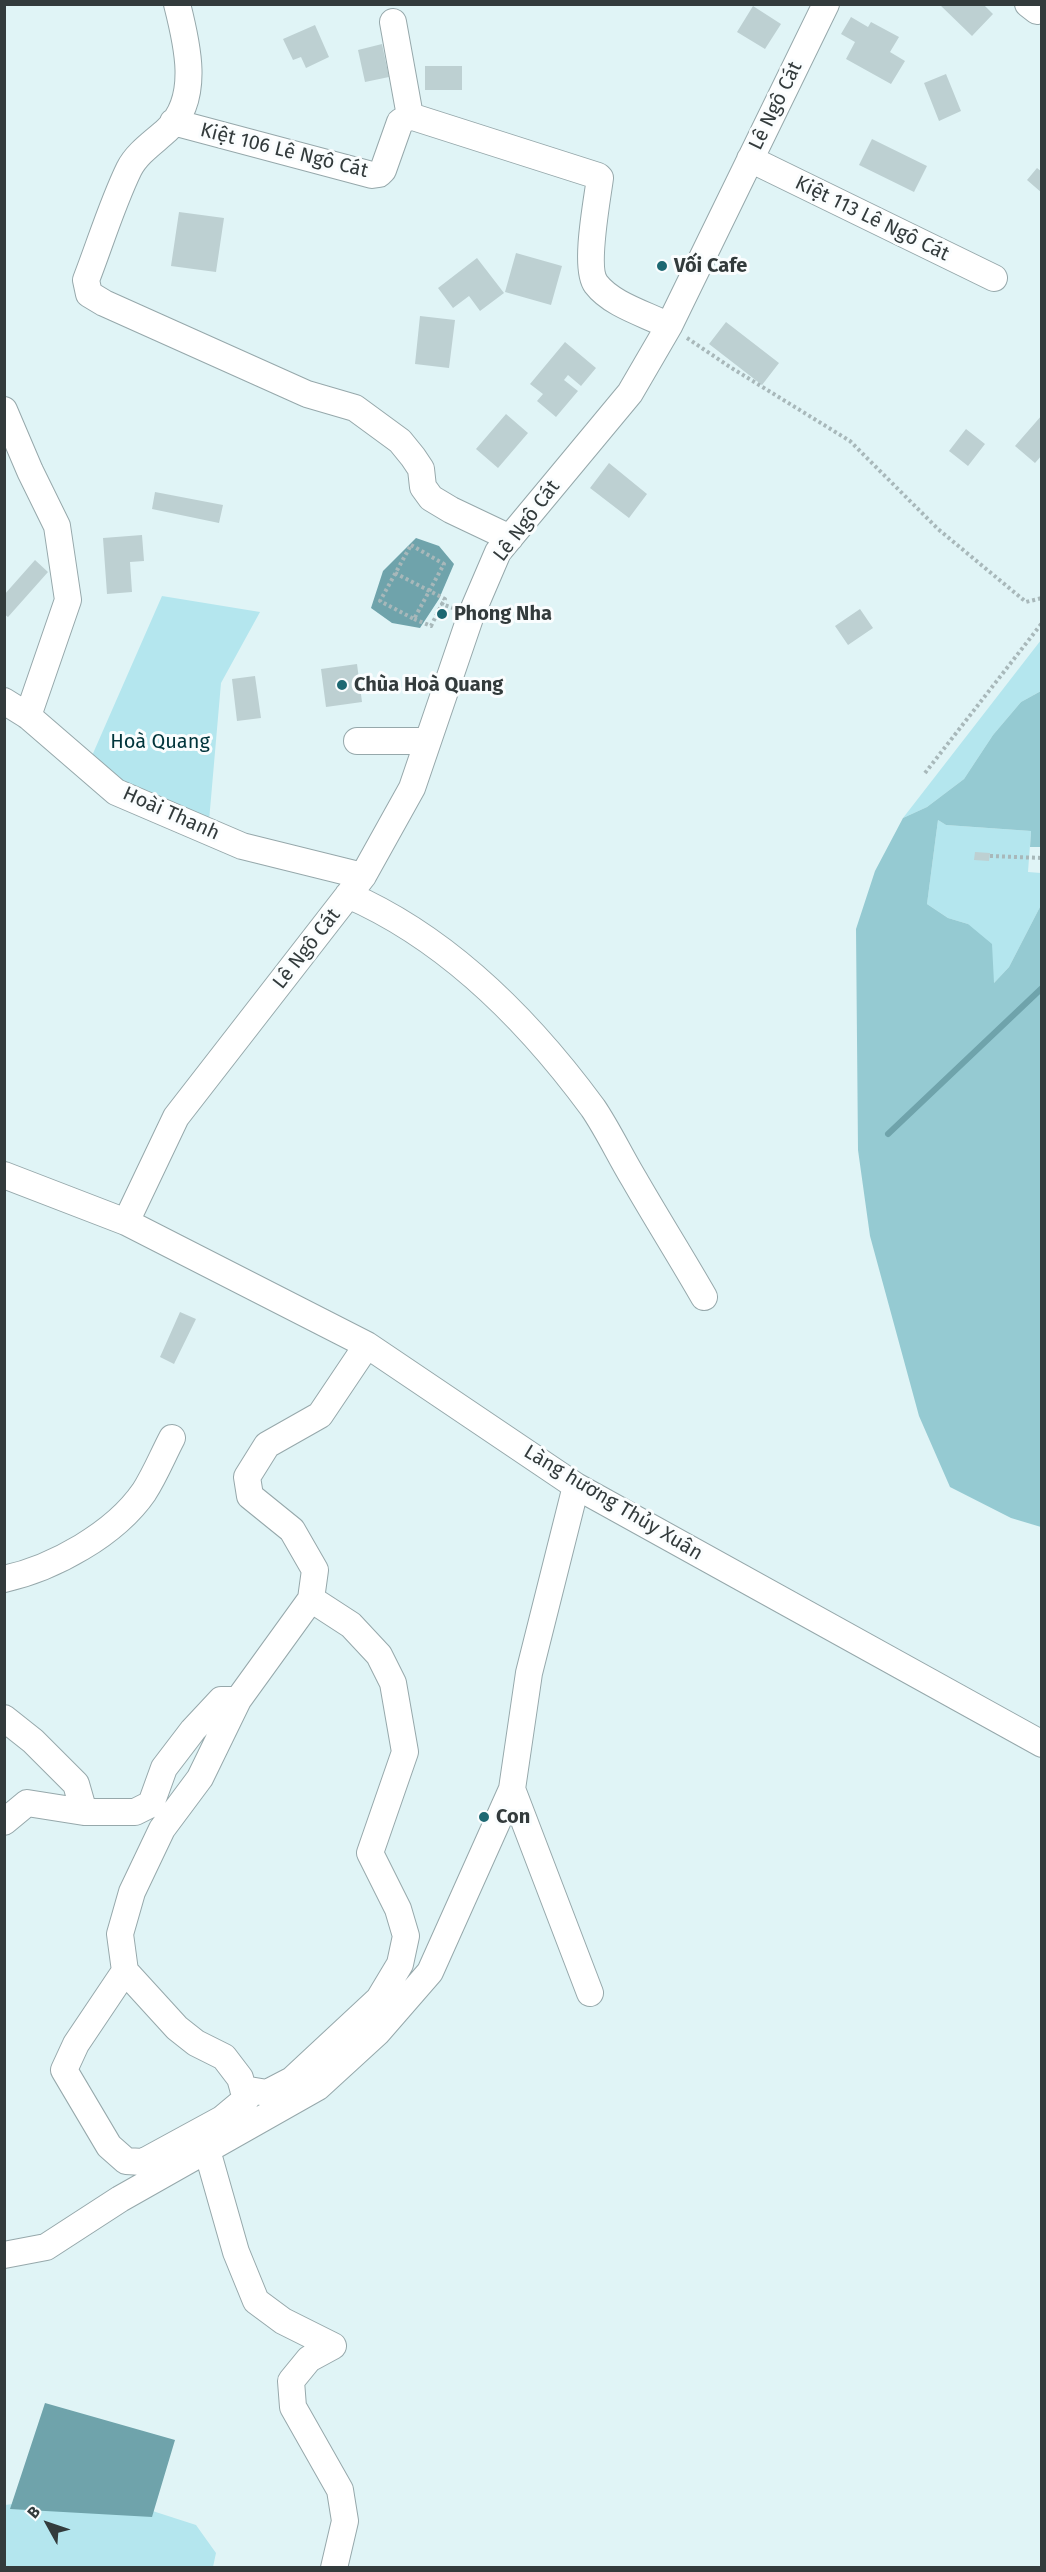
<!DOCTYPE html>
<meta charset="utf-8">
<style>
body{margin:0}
#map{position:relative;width:1046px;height:2572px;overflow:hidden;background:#e0f4f6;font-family:"Fira Sans",sans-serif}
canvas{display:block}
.frame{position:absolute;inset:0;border:6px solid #333b3c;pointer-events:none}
.north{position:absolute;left:18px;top:2494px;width:60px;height:60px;-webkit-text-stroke:4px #fafdfe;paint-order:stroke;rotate:310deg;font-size:16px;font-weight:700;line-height:24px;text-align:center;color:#333b3c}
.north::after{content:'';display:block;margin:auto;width:21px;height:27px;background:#333b3c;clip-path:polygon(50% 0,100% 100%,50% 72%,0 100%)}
</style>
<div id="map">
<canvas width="1046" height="2572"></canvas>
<div class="frame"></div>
<div class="north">B</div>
</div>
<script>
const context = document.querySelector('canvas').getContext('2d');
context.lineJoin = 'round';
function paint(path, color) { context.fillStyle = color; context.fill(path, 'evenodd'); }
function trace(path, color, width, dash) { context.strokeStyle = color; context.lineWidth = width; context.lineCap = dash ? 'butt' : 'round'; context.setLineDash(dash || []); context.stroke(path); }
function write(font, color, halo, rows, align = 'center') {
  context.font = font + ' "Fira Sans",sans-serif'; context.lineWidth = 6; context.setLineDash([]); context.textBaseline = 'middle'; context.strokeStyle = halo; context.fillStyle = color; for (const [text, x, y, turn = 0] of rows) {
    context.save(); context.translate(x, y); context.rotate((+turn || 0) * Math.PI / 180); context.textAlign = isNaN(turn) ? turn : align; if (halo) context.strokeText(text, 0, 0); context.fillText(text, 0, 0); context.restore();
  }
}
paint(new Path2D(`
 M162,596L260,612L221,683L209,821L133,793L91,758Z
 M1041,640V691L1021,702L993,735L964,779L927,807L903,818Z
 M938,820L946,825L1031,831L1028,872L1041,873V905L1009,967L994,983L968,924L948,918L927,904Z
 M62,2497L134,2505L196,2525L216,2553L213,2567L5,2568V2505Z`), '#b4e6ee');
paint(new Path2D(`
 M1041,691V847H1030L1031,831L946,825L938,820L927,904L948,918L968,924L992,944L994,983L1009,967L1041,905V1527L1011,1518L950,1487L919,1416L870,1236L858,1150L856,929L875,871L903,818L927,807L964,779L993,735L1021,702Z`), '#95cad2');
paint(new Path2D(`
 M416,538L439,546L454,564L439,599L420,628L392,623L371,608L383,571Z
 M45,2403L175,2440L152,2517L10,2509Z`), '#6fa3ab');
trace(new Path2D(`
 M888,1134L1042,988`), '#6fa3ab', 6);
paint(new Path2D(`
 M939,4H983L993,14L972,36Z
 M753,6L781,24L765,49L737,32Z
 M851,17L868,27L871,22L899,37L890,52L905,61L891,84L846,59L855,42L841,34Z
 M315,25L329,57L306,68L301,57L293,60L283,39Z
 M382,44L389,77L365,82L358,50Z
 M425,66H462V90H425Z
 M946,74L961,111L939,121L924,83Z
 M872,139L927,166L914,192L859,165Z
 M1037,168L1042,172V193L1027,180Z
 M179,212L224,218L216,272L171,266Z
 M516,253L562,266L551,305L505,292Z
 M477,258L504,293L480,311L469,296L453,308L438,288Z
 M420,316L455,320L449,368L415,364Z
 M726,322L779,363L762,385L709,344Z
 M565,342L596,368L581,386L568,375L564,380L578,391L556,417L537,401L543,394L530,384Z
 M506,414L528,433L498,468L476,449Z
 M1042,415V455L1035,463L1015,446Z
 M966,429L985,444L968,466L949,451Z
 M609,463L647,494L629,518L590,488Z
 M155,492L223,505L219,523L152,509Z
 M142,535L144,561L130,562L132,592L107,594L103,538Z
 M35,560L48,572L8,617L4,614V595Z
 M860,609L873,628L848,645L835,626Z
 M357,664L362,702L326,707L321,669Z
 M255,676L261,718L237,721L232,679Z
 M975,852L990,853L989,861L974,860Z
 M180,1312L196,1319L174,1364L160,1357Z`), '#bdd0d2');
const minor = new Path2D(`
 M177,4C187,43 201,99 167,130C154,142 137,153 129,169C112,204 100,244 86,280L89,294L104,303L307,394L355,408L400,441L413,457L421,469L423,487L431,498L451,510L510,538
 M1028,4L1037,11
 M393,22L410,116
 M173,122L372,175L379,174L383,170L400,122L410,116L598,176L600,178C597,201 584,268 596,284C612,305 646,314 669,326
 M750,159L994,278
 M4,410L30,471L57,526L68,600L28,716
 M4,701L28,716L116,792L242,846L363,876
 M357,741H428
 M348,895C449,939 529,1021 593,1108C608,1130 620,1156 634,1179C657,1219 681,1257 704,1297
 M4,1175L126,1222L367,1345L576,1486L1042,1744
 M126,1222L176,1117L363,876L412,788L471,615L498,552L630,393L669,326L826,4
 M4,1579C54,1568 115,1534 144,1492C155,1475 163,1455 172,1438
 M4,1718L33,1741L76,1784L84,1812
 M512,1789L590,1993
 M4,1822L27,1803L84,1812H135L151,1804L164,1768L193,1730L221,1700H238
 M125,1971L76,2044L64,2070L109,2146L126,2161L143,2162L222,2119L246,2099L240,2078L224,2057L196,2043L177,2028L125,1971L120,1934L132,1892L162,1829L200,1778L238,1700L311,1599L315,1570L292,1530L250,1496L247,1477L267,1445L320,1415L367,1345
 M243,2089L267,2093L292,2080L379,1999L400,1964L406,1936L398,1909L370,1853L405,1752L393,1683L379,1655L351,1625L311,1599
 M207,2150L236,2252L256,2301L283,2321L333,2346L309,2359L291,2381L293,2407L340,2490L345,2521L334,2568
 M4,2255L46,2247L120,2199L318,2087L377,2033L430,1972L512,1789L529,1673L576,1486`);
trace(minor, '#96a8ab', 28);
trace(new Path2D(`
 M687,338L730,367L850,441L938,529L1026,602L1042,598
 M411,545L444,564L414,619L380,601Z
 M395,573L445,599L442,604L453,608
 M414,619L431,626L442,604
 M925,773L1042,623
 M990,856L1042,858`), '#a8b8ba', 4, [3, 3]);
trace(minor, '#fff', 26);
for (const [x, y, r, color] of [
 [662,266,6,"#1d6872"],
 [442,614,6,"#1d6872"],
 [342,685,6,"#1d6872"],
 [484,1817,6,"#1d6872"]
]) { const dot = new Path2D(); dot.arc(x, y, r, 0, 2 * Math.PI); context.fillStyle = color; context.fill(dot); trace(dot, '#fafdfe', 2); }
write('20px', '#333b3c', '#fafdfe', [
 ["Lê Ngô Cát",776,106,-64],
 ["Kiệt 106 Lê Ngô Cát",284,151,14],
 ["Kiệt 113 Lê Ngô Cát",872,219,26],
 ["Lê Ngô Cát",527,521,-53],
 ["Hoài Thanh",171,814,24],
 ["Lê Ngô Cát",307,949,-52],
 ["Làng hương Thủy Xuân",613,1503,31]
]);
write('bold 20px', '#333b3c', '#fafdfe', [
 ["Vối Cafe",674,266],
 ["Phong Nha",454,614],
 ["Chùa Hoà Quang",354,685],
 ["Con",496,1817]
], 'left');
write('20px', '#00343b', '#fafdfe', [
 ["Hoà Quang",160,742]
]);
</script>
